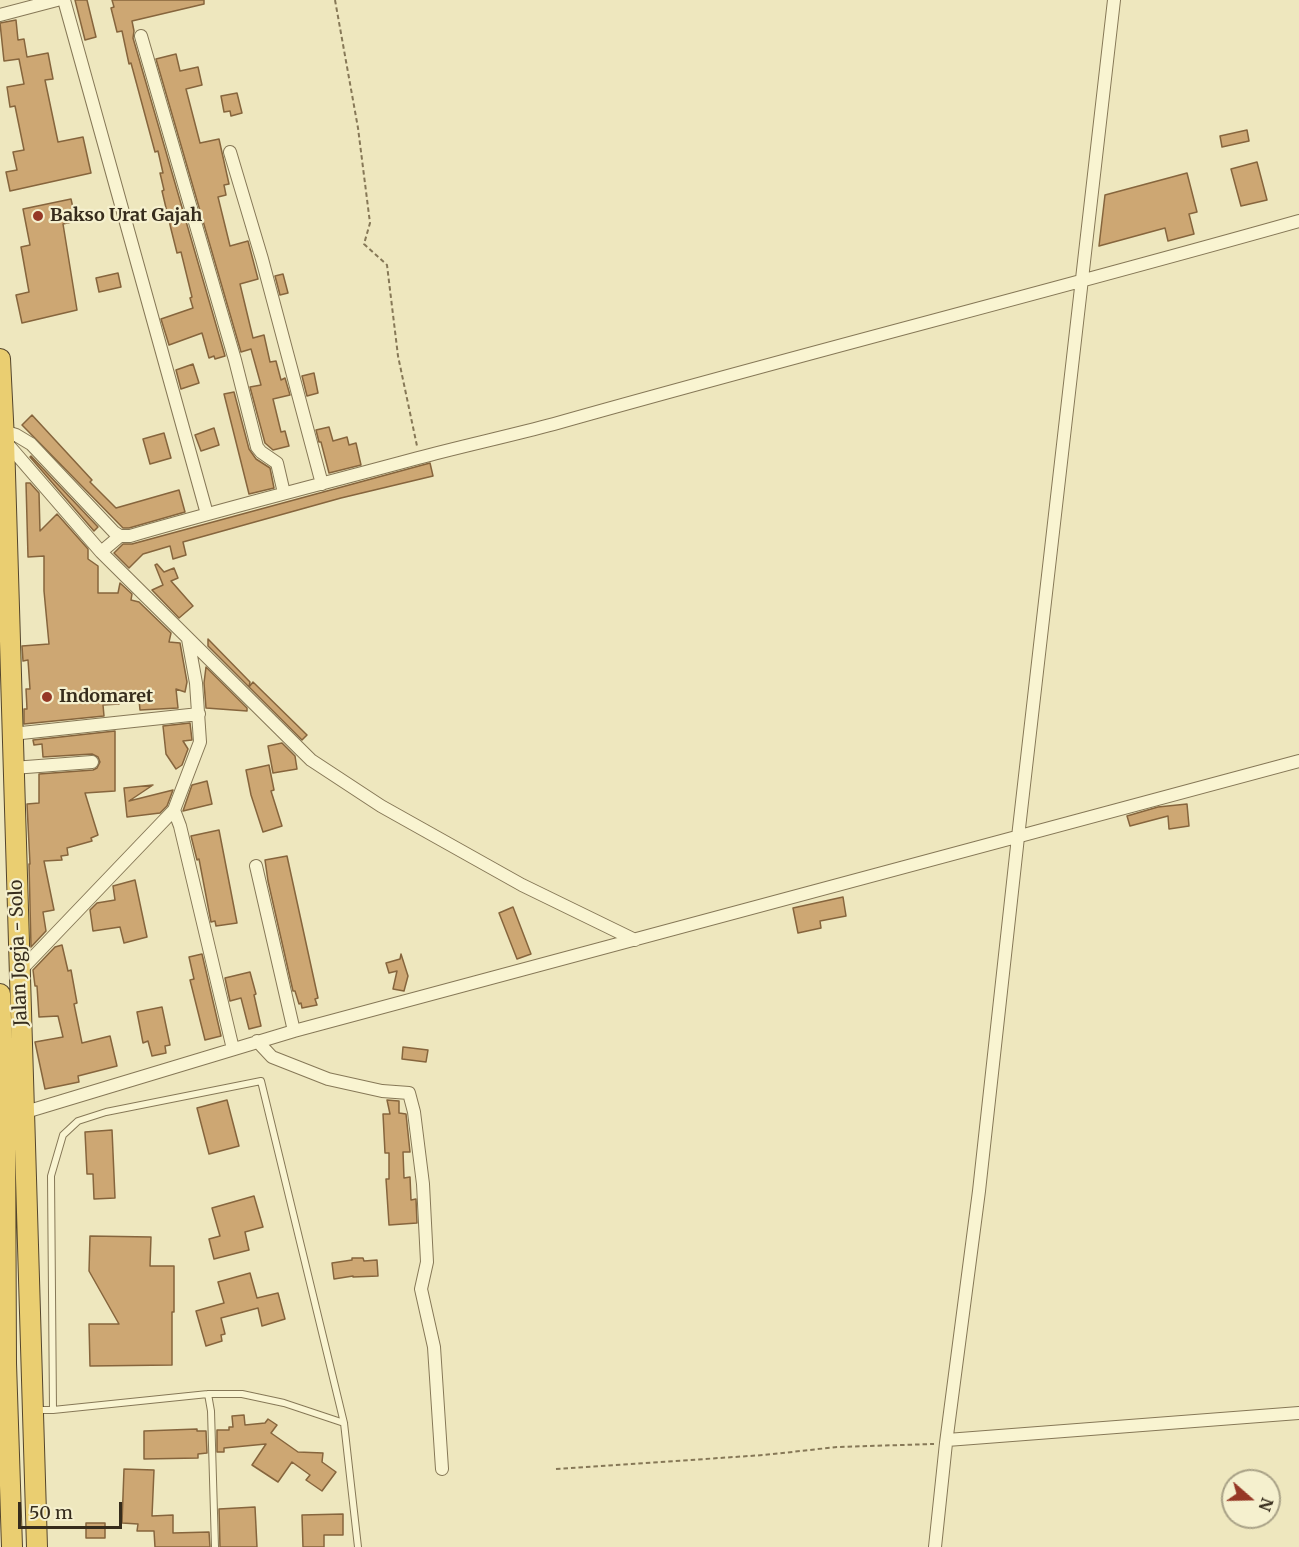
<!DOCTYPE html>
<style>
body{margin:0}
#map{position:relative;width:1299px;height:1547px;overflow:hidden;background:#eee7be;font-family:Merriweather,serif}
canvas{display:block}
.north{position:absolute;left:1221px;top:1469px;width:60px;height:60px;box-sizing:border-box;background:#f5f0ce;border:2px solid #a9a287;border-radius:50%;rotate:110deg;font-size:16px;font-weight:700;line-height:24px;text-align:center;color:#362c1c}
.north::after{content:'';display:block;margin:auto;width:21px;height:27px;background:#963826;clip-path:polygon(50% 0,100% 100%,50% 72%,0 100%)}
.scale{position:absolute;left:18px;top:1502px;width:104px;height:27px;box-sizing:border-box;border:3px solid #362c1c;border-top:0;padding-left:8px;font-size:18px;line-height:21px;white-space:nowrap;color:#362c1c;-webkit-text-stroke:4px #f5f0ce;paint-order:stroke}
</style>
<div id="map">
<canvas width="1299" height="1547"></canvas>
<div class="north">N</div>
<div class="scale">50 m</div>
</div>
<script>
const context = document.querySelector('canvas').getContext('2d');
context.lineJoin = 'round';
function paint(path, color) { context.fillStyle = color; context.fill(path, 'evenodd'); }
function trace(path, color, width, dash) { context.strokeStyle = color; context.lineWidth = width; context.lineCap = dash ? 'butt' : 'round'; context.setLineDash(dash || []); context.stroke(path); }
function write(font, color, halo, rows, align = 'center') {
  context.font = font + ' Merriweather,serif'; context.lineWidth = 4.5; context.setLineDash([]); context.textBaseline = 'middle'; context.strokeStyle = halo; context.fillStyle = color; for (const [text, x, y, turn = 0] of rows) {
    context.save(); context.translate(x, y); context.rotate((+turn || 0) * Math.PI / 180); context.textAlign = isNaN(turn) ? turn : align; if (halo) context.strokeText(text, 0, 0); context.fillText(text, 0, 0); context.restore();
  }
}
const building = new Path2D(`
 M75,0H87L96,37L85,40Z
 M112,0H204V4L132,21L134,31L133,38L225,356L215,359L214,356L209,358L202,333L169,345L161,319L193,308L190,298L192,297L181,252L177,253L171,229L162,191L164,190L160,173H163L158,151L155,152L131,63L129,64L122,31L117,32L111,8L114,7Z
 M16,20L18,40L24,39L27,57L48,53L53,79L45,80L58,142L83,137L91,173L10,191L6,172L17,170L13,152L24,150L15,106L10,107L7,87L24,84L19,59L4,61L0,23Z
 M176,54L180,71L198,67L202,85L186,89L200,143L219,139L229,184L224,185L226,195L218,197L230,246L248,241L258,279L240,284L253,338L264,335L270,362L276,361L281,380L285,378L290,395L273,399L281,432L285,431L289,446L273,450L265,443L250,387L261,385L251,349L241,352L156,59Z
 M237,93L242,113L231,116L230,111L224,112L221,96Z
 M1247,130L1249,141L1222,147L1220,136Z
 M1257,162L1267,200L1241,206L1231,169Z
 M1187,173L1197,212L1189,214L1194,234L1168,241L1165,228L1099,246L1105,195Z
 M71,199L76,221L63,224L77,310L22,323L16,295L29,292L21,247L30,245L23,209Z
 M118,273L121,287L99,292L96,278Z
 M283,274L288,293L280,295L275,276Z
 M193,364L199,383L181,389L176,370Z
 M314,373L318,393L307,396L302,376Z
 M234,392L249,449L256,459L270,468L274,488L249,494L224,394Z
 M32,415L92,480L90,482L116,508L179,490L185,512L129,528H123L22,425Z
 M329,427L333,441L347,437L349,445L356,443L361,465L329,473L321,442H319L316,430Z
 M214,428L219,445L201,451L195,435Z
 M164,433L171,458L150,464L143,439Z
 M31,456L98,527L94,531L30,457Z
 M430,463L433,476L341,498L183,542L186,555L173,559L170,546L143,554L129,568L114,553L123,544H132Z
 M26,483H30L39,493L40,531L57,514L88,549V559L98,566V593H118L120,583L132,594L131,600L139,602L171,633L169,642L180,643L187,682L185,692L176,689L178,708L140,710L139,700L119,702V704L103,705L104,716L24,724V709H27L26,689H30L28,660L23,661L22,646L49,644L44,591V556L28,557Z
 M157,564L164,572L174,568L178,578L171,581L193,606L179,618L152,590L163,585L155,565Z
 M208,639L250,682L249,687L253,682L307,735L302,740L208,646Z
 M206,667L247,708V711L206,708L204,683Z
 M190,723L192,740L183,741L188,749L182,765L176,769L166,754L163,726Z
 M115,731V791L85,793L98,835L91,838L92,841L67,848L68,855L61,856L62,860L44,861L54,910L43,912L46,931L31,947L29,864H30L27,804L39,803V774L93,770L97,768L100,762L98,757L92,754L43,757L42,744L34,745L33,740Z
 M282,743L295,756L297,769L273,773L268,746Z
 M269,765L274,790L271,791L282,826L263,832L251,795L246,770Z
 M207,781L212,804L183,811L192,785Z
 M153,785L129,801L173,790L167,806L160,813L127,817L124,788Z
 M1187,804L1189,826L1169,829L1168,816L1130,826L1127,816L1158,807Z
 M219,830L237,923L216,926L215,921L211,922L199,859L197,860L191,836Z
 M287,856L318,998L315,999L317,1005L302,1008L301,1003L299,1004L295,991H293L268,881L265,860Z
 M135,880L147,937L124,943L120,927L93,931L90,910L97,903L115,900L113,886Z
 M843,897L846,916L820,921L821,928L798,933L793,908Z
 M513,907L531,954L517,959L499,913Z
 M62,945L68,971L71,970L77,1003L74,1004L82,1043L110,1036L117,1066L78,1076L79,1082L45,1089L35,1042L63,1037L58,1016L39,1017L37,986H35L33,970L55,947Z
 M202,954L221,1036L205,1040L190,980L194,979L189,957Z
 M401,954L408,976L404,991L393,989L397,971L389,973L386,963L400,959Z
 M250,972L256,994L254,995L261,1026L249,1029L241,998L230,1001L225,978Z
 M162,1007L170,1045L165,1046L166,1053L152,1056L148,1041L143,1043L137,1012Z
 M403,1047L428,1050L426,1062L402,1059Z
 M227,1100L239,1146L209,1154L197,1108Z
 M387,1100L399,1101V1113L406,1114L410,1152H403L404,1178L410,1177L411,1200L416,1199L417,1223L389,1225L386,1179H389V1153H385L383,1114H390Z
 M112,1130L115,1198L94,1199L93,1174H87L85,1132Z
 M254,1196L263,1227L245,1232L249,1250L214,1259L209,1239L220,1236L212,1208Z
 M90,1236L151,1237L150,1266H174V1312H172V1365L90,1366L89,1324H119L89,1271Z
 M352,1258H363L364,1261L377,1260L378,1276L353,1277V1276L334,1279L332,1263L352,1260Z
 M250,1273L257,1298L278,1293L285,1319L262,1326L258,1308L221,1318L225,1334L221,1335L222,1341L206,1346L196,1311L224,1303L218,1282Z
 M244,1415L245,1425L265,1423L268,1419L277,1425L271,1433L298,1452L323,1453L322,1462L336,1472L322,1491L306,1480L310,1475L292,1462L278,1482L252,1465L266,1444L224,1448V1452H217V1430H229V1427H233L232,1416Z
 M197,1429V1431H206L207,1453L198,1454V1458L144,1459V1431Z
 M124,1469L154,1470L152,1516L173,1515V1533L209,1532L210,1547H155L154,1531H137L138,1524L122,1523Z
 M255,1507L257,1547H220L219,1509Z
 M343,1514V1535H324V1547H303L302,1515Z
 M86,1523H105V1538H86Z`);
paint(building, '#cda773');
trace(building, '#86653d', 1.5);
const service = new Path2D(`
 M208,1394L211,1411L215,1547
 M35,1410H53L208,1394H242L284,1403L344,1423
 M53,1410L51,1176L63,1135L78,1121L106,1112L261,1081L344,1423L358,1547`);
const minor = new Path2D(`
 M64,0L207,514
 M0,15L57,0
 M141,36L235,360L257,447L261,452L277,463L284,493
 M230,152L262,259L322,484
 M0,430L16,435L31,444L114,532L120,536H130C226,508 322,484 418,458C463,446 509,436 554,424C801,354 1051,291 1299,221
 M4,440L101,552L311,760L381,806L522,885L635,940
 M101,552L120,536
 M12,734L199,714
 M13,768L92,762
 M174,810L180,826L233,1049
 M256,866L294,1031
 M20,971L174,810L200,742L196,683L188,639
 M257,1041L272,1057L328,1079L382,1091L409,1093L414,1112L423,1184L427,1262L421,1289L434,1347L442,1469
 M19,1114L294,1031L1299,761
 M947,1440L1299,1413
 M935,1547L946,1443L979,1191L1018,837L1114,0`);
const trunk = new Path2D(`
 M0,359L4,440L37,1547
 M0,994L5,1117L6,1363L12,1547`);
trace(service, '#867857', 8);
trace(minor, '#867857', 14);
trace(trunk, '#54452c', 22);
trace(new Path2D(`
 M335,0L358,128L370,223L364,244L387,265L398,356L417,446
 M556,1469L764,1455L837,1447L934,1444`), '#867857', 2, [4.5, 3]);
trace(service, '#f9f4d1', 6);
trace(minor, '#f9f4d1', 12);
trace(trunk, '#eace71', 20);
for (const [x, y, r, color] of [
 [38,216,6,"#963826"],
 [47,697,6,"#963826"]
]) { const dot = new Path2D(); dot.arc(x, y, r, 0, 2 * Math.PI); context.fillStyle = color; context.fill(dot); trace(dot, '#f5f0ce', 2); }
write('bold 18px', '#362c1c', '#f5f0ce', [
 ["Bakso Urat Gajah",50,216],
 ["Indomaret",59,697]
], 'left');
write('18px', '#362c1c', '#f5f0ce', [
 ["Jalan Jogja - Solo",19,953,-92]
]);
</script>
